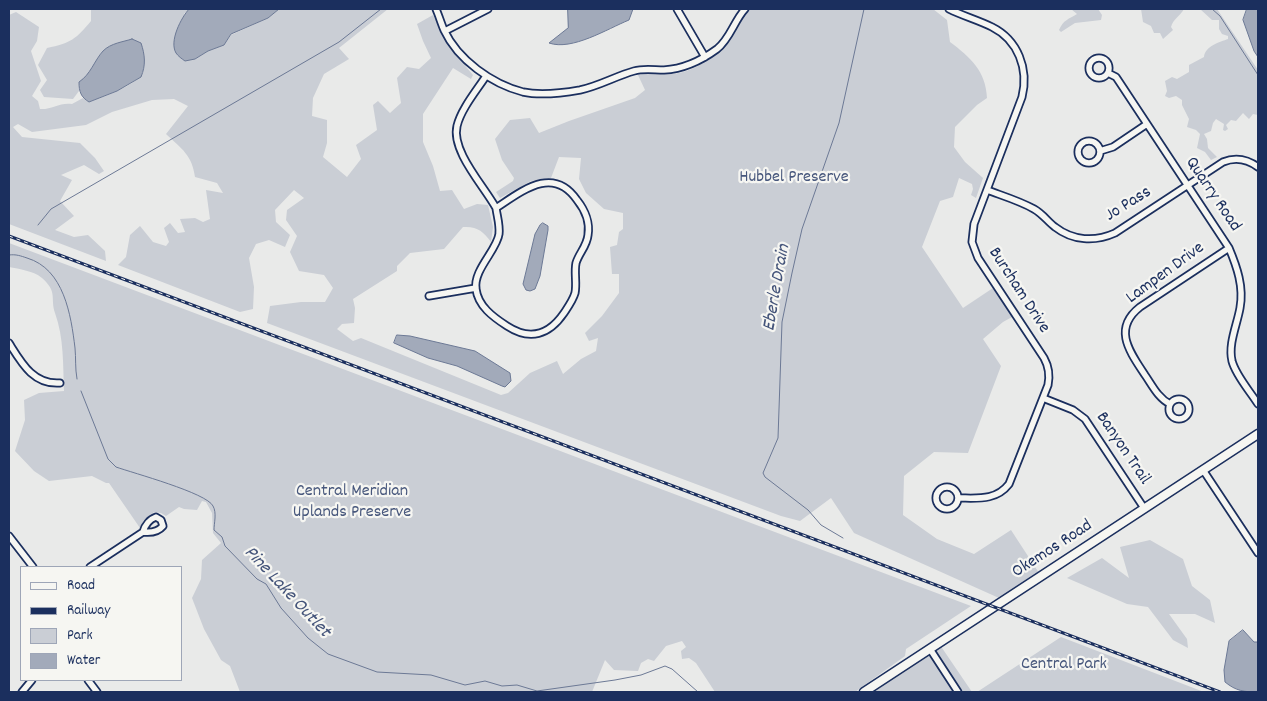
<!DOCTYPE html>
<style>
body{margin:0}
#map{position:relative;width:1267px;height:701px;overflow:hidden;background:#e9eae9;font-family:Dekko,sans-serif}
canvas{display:block}
.frame{position:absolute;inset:0;border:10px solid #1b2f5e;pointer-events:none}
.legend{position:absolute;left:20px;top:566px;width:162px;height:115px;box-sizing:border-box;background:#f6f6f2;border:1px solid #9ea6b7;margin:0;padding:6px 9px;list-style:none;font-size:15px;color:#1b2f5e}
.legend li{display:flex;align-items:center;gap:10px;height:25px}
.legend b{width:25px;border:1px solid #9ea6b7}
</style>
<div id="map">
<canvas width="1267" height="701"></canvas>
<div class="frame"></div>
<ul class="legend">
<li><b style="height:6px;background:#f6f6f2"></b>Road</li>
<li><b style="height:6px;background:#1b2f5e"></b>Railway</li>
<li><b style="height:14px;background:#caced5"></b>Park</li>
<li><b style="height:14px;background:#a2aaba"></b>Water</li>
</ul>
</div>
<script>
const context = document.querySelector('canvas').getContext('2d');
context.lineJoin = 'round';
function paint(path, color) { context.fillStyle = color; context.fill(path, 'evenodd'); }
function trace(path, color, width, dash) { context.strokeStyle = color; context.lineWidth = width; context.lineCap = dash ? 'butt' : 'round'; context.setLineDash(dash || []); context.stroke(path); }
function write(font, color, halo, rows, align = 'center') {
  context.font = font + ' Dekko,sans-serif'; context.lineWidth = 4.5; context.setLineDash([]); context.textBaseline = 'middle'; context.strokeStyle = halo; context.fillStyle = color; for (const [text, x, y, turn = 0] of rows) {
    context.save(); context.translate(x, y); context.rotate((+turn || 0) * Math.PI / 180); context.textAlign = isNaN(turn) ? turn : align; if (halo) context.strokeText(text, 0, 0); context.fillText(text, 0, 0); context.restore();
  }
}
paint(new Path2D(`
 M91,9H189L184,14L195,59L208,51L224,45L231,35L268,18L279,9H388L339,48L349,59L324,74L313,98L312,116L327,120V143L323,157L347,177L361,159L356,145L377,130L373,105L378,101L390,113L401,103L397,78L407,67L419,69L431,58L423,41L417,24L433,15L455,54L473,75L471,79L453,68L423,114V142L433,166L440,191L452,190L464,209L477,204L488,205L493,227L491,242C483,231 477,226 463,227L444,249L410,253L397,266V271L353,299L355,308L354,323L342,324L337,329L353,341L361,338L501,395L508,393L530,373L557,361L563,374L581,359L596,351L598,338L589,341L585,333L602,316L619,293V274H612L610,247L617,245L619,232L623,229V213L604,209L586,193L579,179L581,158L559,157L551,178L531,181L500,198L496,192L513,181L514,178L502,160L495,139L510,120L530,118L539,133L569,121L635,98L645,90L638,75C651,72 659,74 672,74C693,73 718,55 730,38C736,30 741,21 746,12L750,9H933L947,20L950,42C970,57 986,71 987,98L977,105L955,127L954,147L965,162L983,178L976,198L971,195L973,189L972,184L959,178L953,197L940,201L922,247L963,308L993,288L1012,317L1003,322L983,339L1001,366L968,453L934,452L904,476L903,515L937,539L974,554L1011,530L1039,573L999,598L854,533L831,498L800,521L781,516L267,323L270,306L301,302H325L333,288L324,275L299,271L290,252L297,236L286,220L287,210L304,198L294,190L275,210L276,222L290,235L285,247L269,240L256,244L249,258L254,287L253,309L240,312L118,265L126,257L130,235L140,226L153,242L166,246L169,242L164,228L170,223L178,233L185,232L180,219L195,218L203,222L210,219L206,190L223,193L217,183L195,177C192,155 182,149 166,134L188,106L174,99L152,100L112,112L86,125L32,132L18,124L13,127L22,137L80,143L95,158L104,171L99,174L84,165L61,175L72,180L60,201L74,216L55,230L74,237L88,235L105,251L106,261L9,224V15L16,12L39,27L37,41L31,51L41,81L32,96L38,101L40,109C51,110 60,102 72,104L83,98L89,102C103,97 137,85 143,72L132,39L103,51L86,78L79,82V91L73,99L44,97L40,90L47,80L38,65L47,48C71,43 76,39 91,21Z
 M1071,9H1098L1102,15L1101,20L1075,23L1061,32L1059,30C1063,20 1069,19 1077,14Z
 M1141,9H1184C1180,16 1173,19 1171,27L1173,30L1163,39L1160,33H1154L1151,26L1143,22Z
 M1200,9H1217L1258,70V115L1253,114L1249,119L1243,113L1236,121L1231,120L1226,125L1228,129L1225,131L1223,130L1224,124L1216,119L1213,123L1211,131L1204,134L1207,139L1208,148L1217,157L1211,160L1205,152L1197,148L1200,134L1196,130L1187,127L1189,119L1182,105V100L1176,96L1169,98L1165,96L1167,91L1165,81L1172,77L1177,79L1189,72V65L1204,57C1205,46 1220,42 1228,39V36L1222,34L1219,29V20H1212Z
 M9,243L971,606L906,649L905,656L855,692H715L696,663L689,658L682,659L681,651L686,647L682,641L666,646L654,661L648,659L641,663L638,671L614,670L605,660L592,692H240L230,666L221,660L204,629L192,598L201,579L202,560L221,543L213,533L212,513L206,502L202,501L197,510L184,509L179,507L166,516L161,513L154,512L144,520L140,528L109,483H106L92,476L49,481L34,471L15,451L25,420L24,400L39,393L64,391C63,365 64,338 55,313C50,298 58,292 42,278C34,271 19,269 9,267Z
 M1150,540L1183,559L1192,586L1210,600L1215,623L1195,614H1169L1187,639L1188,648L1173,640L1148,607L1127,604L1067,578L1102,558L1129,578L1120,547Z
 M1061,637L1204,692H977Z
 M940,645L972,692H868Z`), '#caced5');
const water = new Path2D(`
 M189,9H279L268,18L231,34L224,45L208,51L195,59L185,61C182,59 178,56 176,53C169,41 181,18 189,9Z
 M568,9H633L629,20C607,29 572,51 549,43L568,28Z
 M1247,9H1258V57L1254,51L1243,20Z
 M132,39L141,43C145,55 146,65 141,77L117,91L89,102C81,97 79,92 79,82C91,74 94,61 103,51C111,43 123,42 132,39Z
 M543,223L548,226V230L540,276L535,289L530,291L526,290L523,284L535,234L540,225Z
 M397,335L410,336L475,351L510,373L511,381L505,387L502,386L457,366L428,358L394,343Z
 M1243,630L1254,642H1258V692C1244,692 1236,691 1225,682L1224,670L1229,641Z`);
paint(water, '#a2aaba');
trace(water, '#6c7995', 1);
trace(new Path2D(`
 M1212,9L1220,16L1258,75
 M38,225L51,209L339,42L381,9
 M9,255C16,254 21,256 27,258C64,269 71,315 75,348C76,358 75,368 77,379
 M81,391L108,459L116,467C133,473 207,493 213,506C217,513 214,523 214,530L222,537L225,546L257,579L266,584L281,608L308,638L328,654L377,672L431,675L465,685L485,681L502,686L517,685L537,691L615,680L641,675L665,666L672,669L698,692
 M843,538L821,525L808,510L765,477L763,473L778,438L782,322L792,273L802,229L839,123L864,9`), '#6c7995', 1);
const minor = new Path2D(`
 M436,9C439,16 441,23 444,30C458,60 492,84 523,92C541,96 563,93 580,90C599,86 616,76 634,71C644,68 654,70 664,70C683,69 702,60 717,49C730,39 734,21 745,9
 M677,9L705,57
 M949,9C963,16 978,20 992,27C1018,40 1029,69 1022,97L974,224L972,242L978,258L1044,358C1049,367 1050,375 1048,385L1009,484C996,501 977,498 958,498
 M445,31L488,9
 M1089 68a10 10 0 1 1 20 0a10 10 0 1 1-20 0Z
 M1108,73L1116,77L1120,83L1229,248C1237,267 1244,287 1240,308C1237,325 1228,344 1232,361C1236,376 1250,391 1258,404
 M486,76C477,90 461,109 457,126C451,151 484,186 496,208C522,191 553,165 577,200C585,210 590,223 588,235C587,246 579,253 576,263C574,273 577,283 575,293C573,300 568,307 564,313C549,335 530,341 507,326C493,317 478,306 476,289C473,270 497,250 499,234C500,225 497,216 496,208
 M1078 152a11 11 0 1 1 22 0a11 11 0 1 1-22 0Z
 M1100,151L1113,147L1147,124
 M987,190C1003,196 1020,201 1034,209C1043,214 1048,222 1055,227C1073,241 1095,242 1115,233L1223,162C1235,157 1247,159 1258,167
 M429,296L476,288
 M9,343C21,362 33,385 60,383
 M1043,398L1073,410L1085,419L1144,508
 M1169 409a10 10 0 1 1 20 0a10 10 0 1 1-20 0Z
 M1170,404C1158,398 1152,385 1145,375C1130,352 1112,329 1140,307L1229,248
 M1203,470L1258,553
 M936 498a11 11 0 1 1 22 0a11 11 0 1 1-22 0Z
 M9,536L33,567
 M90,567L143,532C145,525 150,519 156,517L161,520L163,526C158,532 151,533 143,532
 M930,649L958,692
 M88,680L97,692
 M22,692L32,680`);
const tertiary = new Path2D(`
 M864,692L1258,434`);
trace(minor, '#1b2f5e', 9);
trace(tertiary, '#1b2f5e', 11);
trace(minor, '#f6f6f2', 5.5);
trace(tertiary, '#f6f6f2', 8);
const rail = new Path2D(`
 M9,236L1220,692`);
trace(rail, '#1b2f5e', 3);
trace(rail, '#f6f6f2', 1, [4]);
write('18px', '#47577c', '#f6f6f2', [
 ["Hubbel Preserve",794,179],
 ["Central Meridian",352,493],
 ["Uplands Preserve",352,514],
 ["Central Park",1064,666]
]);
write('18px', '#1b2f5e', '#f6f6f2', [
 ["Quarry Road",1212,195,56],
 ["Jo Pass",1129,205,-32],
 ["Lampen Drive",1166,274,-36],
 ["Burcham Drive",1018,291,57],
 ["Banyon Trail",1122,449,56],
 ["Okemos Road",1053,550,-33]
]);
write('italic 19px', '#44547a', '#f6f6f2', [
 ["Eberle Drain",778,288,-80],
 ["Pine Lake Outlet",286,593,47]
]);
</script>
